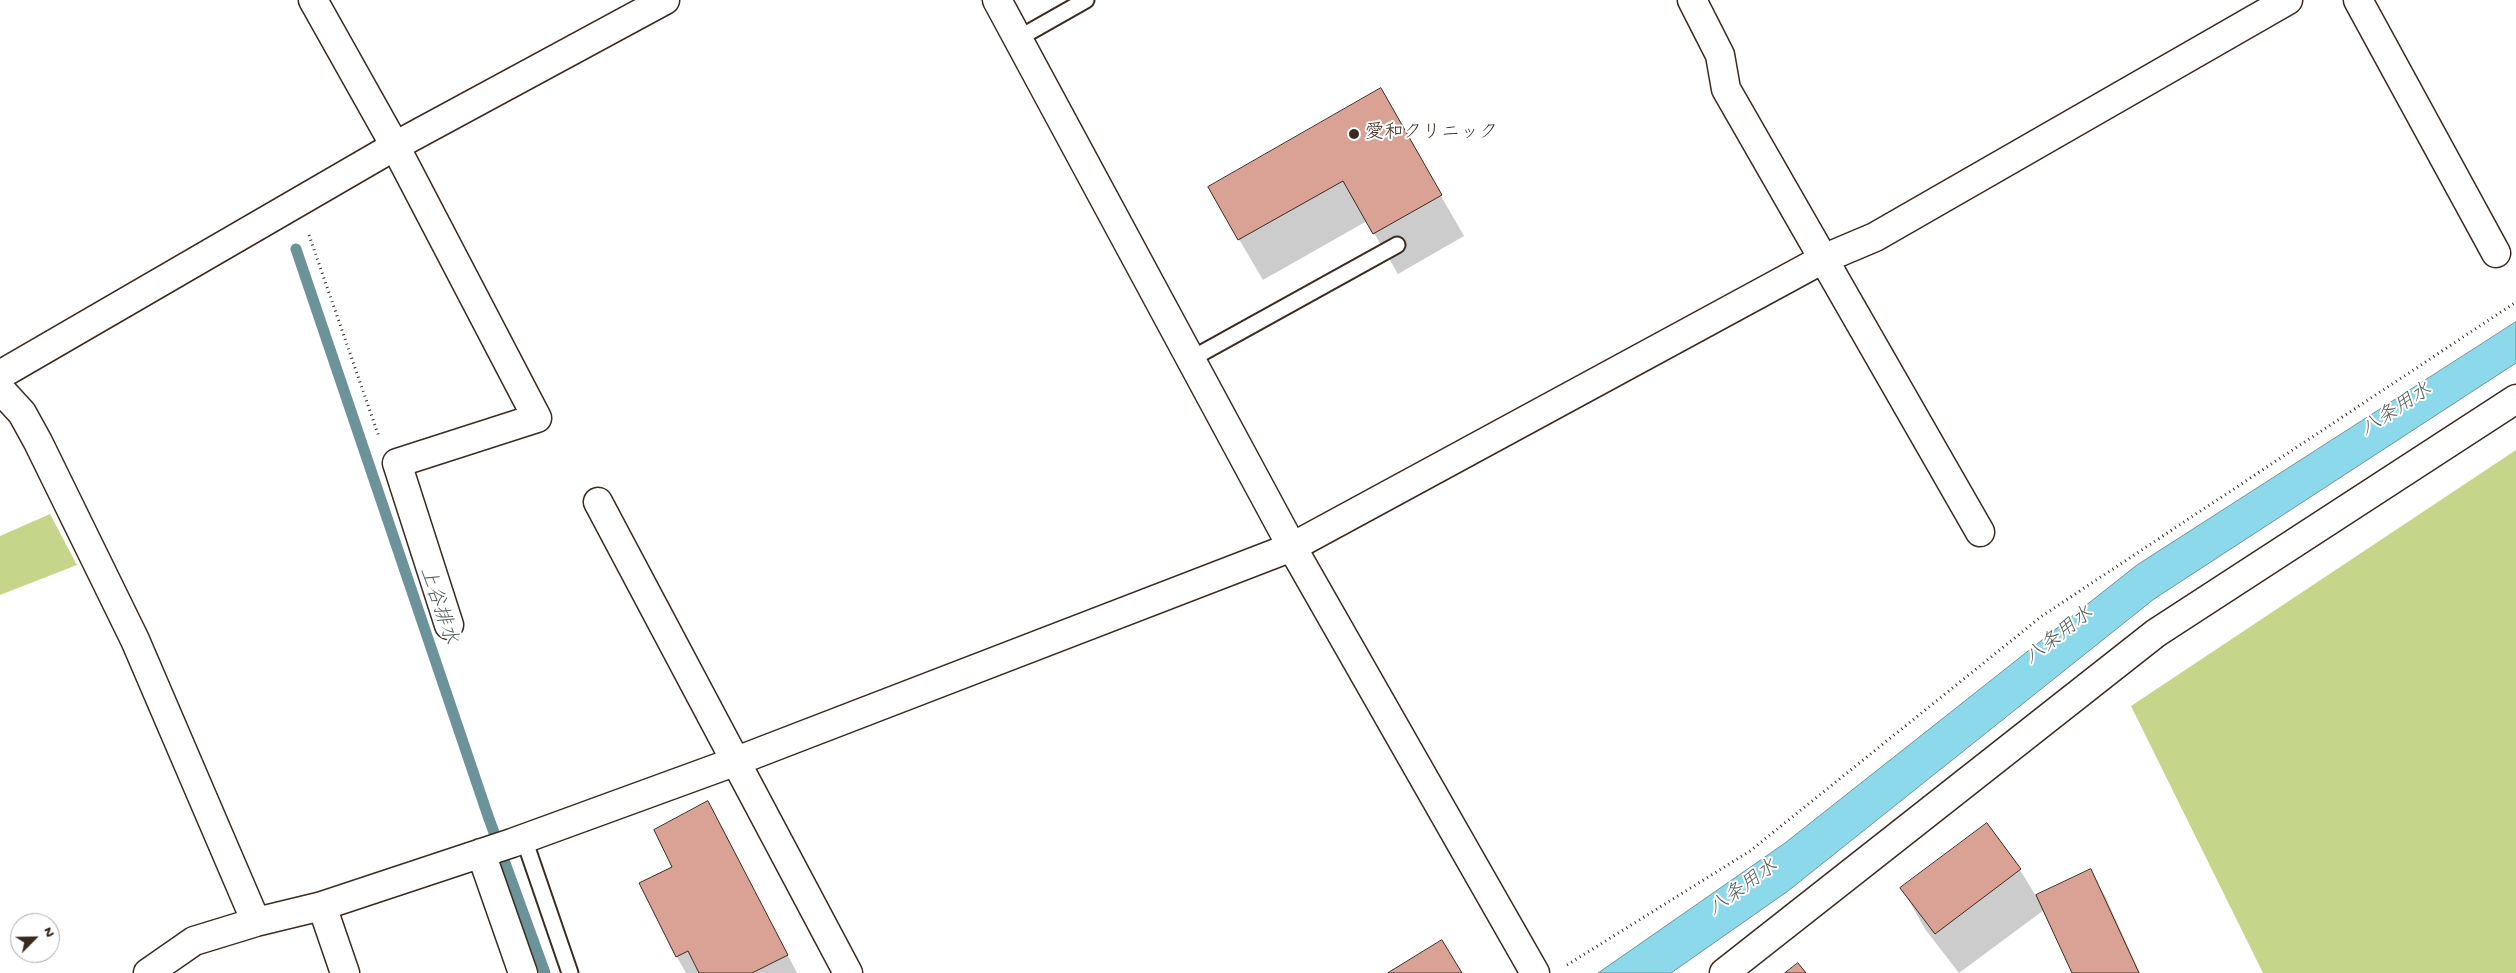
<!DOCTYPE html>
<meta charset="utf-8">
<style>
body{margin:0}
#map{position:relative;width:2516px;height:973px;overflow:hidden;background:#fff;font-family:"Gochi Hand",sans-serif}
canvas{display:block}
.north{position:absolute;left:10px;top:913px;width:50px;height:50px;box-sizing:border-box;background:#fff;border:1px solid #b1aaa5;border-radius:50%;rotate:67deg;font-size:14px;font-weight:700;line-height:20px;text-align:center;color:#3b2a1e}
.north::after{content:'';display:block;margin:auto;width:18px;height:22px;background:#3b2a1e;clip-path:polygon(50% 0,100% 100%,50% 72%,0 100%)}
</style>
<div id="map">
<canvas width="2516" height="973"></canvas>
<div class="north">N</div>
</div>
<script>
const context = document.querySelector('canvas').getContext('2d');
context.lineJoin = 'round';
function paint(path, color) { context.fillStyle = color; context.fill(path, 'evenodd'); }
function trace(path, color, width, dash) { context.strokeStyle = color; context.lineWidth = width; context.lineCap = dash ? 'butt' : 'round'; context.setLineDash(dash || []); context.stroke(path); }
function write(font, color, halo, rows, align = 'center') {
  context.font = font + ' "Gochi Hand","Klee One",sans-serif'; context.lineWidth = 4; context.setLineDash([]); context.textBaseline = 'middle'; context.strokeStyle = halo; context.fillStyle = color; for (const [text, x, y, turn = 0] of rows) {
    context.save(); context.translate(x, y); context.rotate((+turn || 0) * Math.PI / 180); context.textAlign = isNaN(turn) ? turn : align; if (halo) context.strokeText(text, 0, 0); context.fillText(text, 0, 0); context.restore();
  }
}
paint(new Path2D(`
 M2516,450V973H2263L2131,706Z
 M50,514L77,565L0,595V536Z`), '#c5d58a');
const water = new Path2D(`
 M2516,322V363L2154,599L1788,891L1671,973H1598L1785,843L2137,565Z`);
paint(water, '#8cd9ec');
trace(water, '#6c939a', 1);
paint(new Path2D(`
 M1380,90L1464,236L1398,274L1367,221L1263,280L1209,188Z
 M1987,825L2020,870L2036,896L2090,871L2105,896L2140,973H2073L2044,910L1959,973L1925,929L1902,888Z
 M722,827L797,973H686L677,957L641,884L673,867Z`), '#0003');
trace(new Path2D(`
 M296,249L488,816L545,973`), '#6c939a', 11);
const building = new Path2D(`
 M1381,88L1442,195L1373,234L1343,181L1238,240L1208,187Z
 M708,801L788,955L752,973H699L688,951L676,957L639,883L672,867L654,830Z
 M1987,823L2021,869L1935,934L1900,888Z
 M2091,869L2139,973H2072L2036,895Z
 M1442,940L1462,973H1388Z
 M1798,963L1806,973H1785Z`);
paint(building, '#daa294');
trace(building, '#3b2a1e', 1);
const service = new Path2D(`
 M1019,38L1086,0
 M1191,359L1397,245
 M524,839L570,973`);
const minor = new Path2D(`
 M313,0L395,146L537,418L397,463L449,625
 M1692,0L1720,55L1726,89L1980,532
 M2358,0L2496,253
 M0,389L22,413L38,442L135,640L256,922
 M598,502L848,973
 M481,853L523,973
 M322,906L345,973
 M148,973L194,941L256,922L322,906L512,843L734,762L1292,547L1823,259L1875,237L2288,0
 M1724,973L2156,633L2516,399`);
const tertiary = new Path2D(`
 M997,0L1292,547L1535,973
 M0,375L395,146L665,0`);
trace(service, '#3b2a1e', 19);
trace(minor, '#3b2a1e', 31);
trace(tertiary, '#3b2a1e', 31);
trace(new Path2D(`
 M309,235L379,437
 M1567,965L1750,851L2042,616L2516,302`), '#3b2a1e', 3, [1, 4]);
trace(service, '#fff', 15);
trace(minor, '#fff', 28);
trace(tertiary, '#fff', 28);
for (const [x, y, r, color] of [
 [1354,134,6,"#3b2a1e"]
]) { const dot = new Path2D(); dot.arc(x, y, r, 0, 2 * Math.PI); context.fillStyle = color; context.fill(dot); trace(dot, '#fff', 2); }
write('19px', '#3b2a1e', '#fff', [
 ["愛和クリニック",1365,134]
], 'left');
write('italic 20px', '#535f5c', '#fff', [
 ["八条用水",2397,411,-33],
 ["上谷排水",437,606,71],
 ["八条用水",2060,637,-38],
 ["八条用水",1744,889,-36]
]);
</script>
